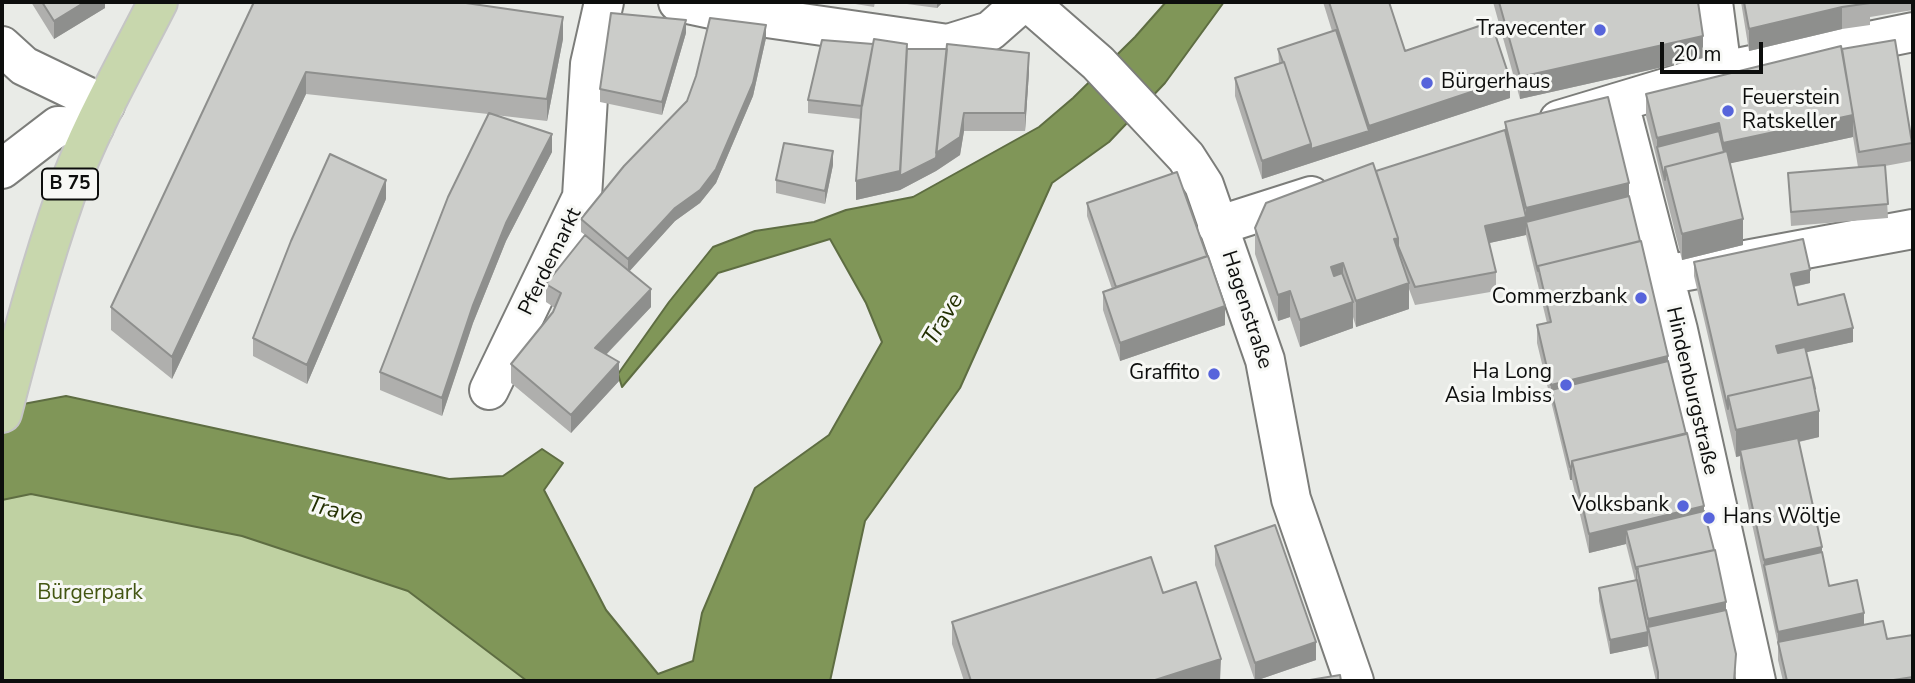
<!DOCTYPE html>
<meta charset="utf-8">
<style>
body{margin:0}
#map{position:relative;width:1915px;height:683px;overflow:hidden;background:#e9ebe7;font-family:"Nunito Sans",sans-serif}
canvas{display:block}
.frame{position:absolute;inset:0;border:4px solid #0d0e0d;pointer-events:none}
.scale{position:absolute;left:1660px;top:42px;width:103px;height:32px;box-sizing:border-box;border:4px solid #0d0e0d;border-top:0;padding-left:9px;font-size:21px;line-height:24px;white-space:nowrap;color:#0d0e0d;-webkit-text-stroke:5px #f7f8f5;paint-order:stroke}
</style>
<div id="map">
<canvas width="1915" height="683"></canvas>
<div class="frame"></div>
<div class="scale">20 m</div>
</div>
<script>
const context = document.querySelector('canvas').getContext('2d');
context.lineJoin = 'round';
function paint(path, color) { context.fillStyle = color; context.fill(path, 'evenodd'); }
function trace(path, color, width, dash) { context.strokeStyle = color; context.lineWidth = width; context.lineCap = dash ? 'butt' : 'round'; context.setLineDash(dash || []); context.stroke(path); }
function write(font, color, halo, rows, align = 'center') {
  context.font = font + ' "Nunito Sans",sans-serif'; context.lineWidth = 6; context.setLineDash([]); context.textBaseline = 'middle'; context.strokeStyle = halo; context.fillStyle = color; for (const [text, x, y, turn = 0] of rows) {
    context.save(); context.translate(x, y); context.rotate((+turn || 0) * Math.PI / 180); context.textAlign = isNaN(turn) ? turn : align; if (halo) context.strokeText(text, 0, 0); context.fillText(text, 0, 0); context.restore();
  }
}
paint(new Path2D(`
 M31,494L242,536L408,591L527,681H2V500Z`), '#bfd1a2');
const water = new Path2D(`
 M1166,2H1224L1165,83L1109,142L1052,183L960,388L865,521L830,681H527L408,591L242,536L31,494L2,500V408L66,396L449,479L503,476L542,449L563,463L544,490L606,610L658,674L693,661L702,613L755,488L829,435L882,342L866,303L830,239L718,273L622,387L618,374L669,302L713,247L755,231L814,222L846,210L913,197L1039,127L1073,98L1135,37Z`);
paint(water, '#809658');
trace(water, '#5e6d42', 2);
const minor = new Path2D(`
 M678,2L725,12L948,44L990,31L1023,2
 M1028,2L1098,63L1186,157L1204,185L1265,360L1291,499L1354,681
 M1713,2L1722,71
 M2,46L24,66L105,105
 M1619,103L1678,330L1756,681
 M1559,120L1722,71L1913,32
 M2,169L58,126L94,127
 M1217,226L1311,196
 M1665,275L1913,229
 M489,390L582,197L590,64L604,2`);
const major = new Path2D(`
 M2,413C21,340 41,265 66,194C90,127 126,65 158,2`);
trace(minor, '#7c7d7a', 42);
trace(major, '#c5c5c5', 42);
trace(minor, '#fff', 38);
trace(major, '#c8d7ad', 38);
paint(new Path2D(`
 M31,2H105V8L54,39Z
 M254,2L563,39L547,121L495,115L552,152L506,241L473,323L442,416L380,390V372L488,114L306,94L172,379L111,330V307Z
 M843,2H875L874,7Z
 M892,2H943L937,8Z
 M1323,2H1389L1405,51L1510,98L1262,179L1235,96V78L1279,63L1278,49L1332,31Z
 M1493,2H1698L1703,58L1520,99Z
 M1741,2H1913V10L1870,17V25L1842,29L1749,51Z
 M686,33L662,115L600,102V89Z
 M766,38L753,96L716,183L700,203L675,221L629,271L651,307L606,355L619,381L571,433L511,383V364L553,312L555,308L546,302V284L585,235L581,232V219Z
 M1842,49L1912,143V161L1885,166L1888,218L1791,226L1788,173L1858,167L1853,137L1730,163L1743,245L1682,260L1646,116V94Z
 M907,50L1029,72L1025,131H964L960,155L936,171L900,190L856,200L861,119L808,113V100Z
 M1505,122L1629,196L1704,511L1726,610L1736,673L1735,681H1656L1648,646L1610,654L1599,601V588L1635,580L1626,544L1589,553L1572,480H1570L1537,343V325L1547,323L1526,235L1489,243L1496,272V291L1415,305L1409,289V309L1356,327L1353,317V328L1300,347L1290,317L1278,321L1255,254V228L1376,171L1505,130Z
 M833,165L825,204L776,193V180Z
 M386,199L307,384L253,356V338Z
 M1087,203L1225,325L1120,361L1103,310V292L1112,289L1087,216Z
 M1694,262L1810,283L1794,287L1798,305L1853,342L1806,352L1819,437L1799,442L1829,586L1864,624L1887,639L1913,635V681H1783L1778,660V645L1740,468V456L1736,457L1694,276Z
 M1215,546L1316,660L1255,681L1215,565Z
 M1163,593L1221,681H964L952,644V622Z`), '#afafad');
paint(new Path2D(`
 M85,2H105V8L54,39V21Z
 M937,2H943L937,8Z
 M1842,7V29L1749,51V29Z
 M563,17V39L547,121V99Z
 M686,20V33L662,115V102Z
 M766,25V38L753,96L716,183L700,203L675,221L628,273V259L675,208Z
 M1703,36V58L1520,99V77Z
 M1029,53V72L1025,131V113Z
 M306,72V94L172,379V357Z
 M1510,79V98L1311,163V149L1369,131V126Z
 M964,113V131L960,155L936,171L900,190L856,200V181L936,153Z
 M1853,115V137L1723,165V143Z
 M1719,123V145L1657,147V138Z
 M552,134V152L506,241L473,323L442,416V398L473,305L506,223Z
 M1311,144V163L1262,179V161Z
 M833,151V165L825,204V191Z
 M386,180V199L307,384V365Z
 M1629,183V210L1526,222V235L1485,244V226L1526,217V208Z
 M1743,219V245L1682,260V234Z
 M1398,238V264L1394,239Z
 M1343,263V290L1331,294V267Z
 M1810,270V283L1791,287V274Z
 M1409,283V309L1356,327V301Z
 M651,289V307L595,366V348Z
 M1290,291V317L1278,321V295Z
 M1353,302V328L1300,347V320Z
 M1225,306V325L1120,361V343Z
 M1853,328V342L1776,359V346Z
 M1668,356V375L1551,390V385Z
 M619,362V381L571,433V415Z
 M1819,411V437L1741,455L1740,450V456L1736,457V430Z
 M1572,466V480H1570V467Z
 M1704,506V525L1626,530V544L1589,553V534Z
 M1822,547V566L1764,565V560Z
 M1636,569H1637V582L1636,583Z
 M1726,602V628L1648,627V619Z
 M1864,613V627L1778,642V645V632Z
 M1648,632V646L1610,654V640Z
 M1316,642V660L1255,681V663Z
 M1221,659L1220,681H1152Z`), '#8e8f8d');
const building = new Path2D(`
 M42,2H85L54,21Z
 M254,2H459L563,17L547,99L306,72L172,357L111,307Z
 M1329,2H1389L1405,51L1491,22L1510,79L1369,126Z
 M1499,2H1698L1703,36L1520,77Z
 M1744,2H1870V3L1842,7L1749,29Z
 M611,13L686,20L662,102L600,89Z
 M710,18L766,25L753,83L716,169L700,190L675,208L628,259L581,219L624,166L687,101L696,76Z
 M1336,30L1369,131L1311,149V144L1284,62H1283L1278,49Z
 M874,39L907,44L900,171L856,181L862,101Z
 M822,40L873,44L862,106L808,100Z
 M1895,40L1912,143L1859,152L1842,49Z
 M947,44L1029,53L1025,113H964L960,137L936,153Z
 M1841,46L1853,115L1723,143L1719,123L1657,138L1646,94Z
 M907,49H947L936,158L900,176Z
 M1284,62L1311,144L1262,161L1235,78Z
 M1608,97L1629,183L1526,208L1505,122Z
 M489,113L552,134L506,223L473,305L442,398L380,372L448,197Z
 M1505,130L1526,217L1485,226L1496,272L1415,287L1398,246V238L1376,171Z
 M1719,131L1724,152L1665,167V180L1657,147Z
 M784,143L833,151L825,191L776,180Z
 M1727,151L1743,219L1682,234L1665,167Z
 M330,154L386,180L307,365L253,338L291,241Z
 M1373,163L1398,238L1394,239L1409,283L1356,301L1343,263L1331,267L1334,276L1342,273L1353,302L1300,320L1290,291L1278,295L1255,228L1266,203Z
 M1885,165L1888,204L1791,212L1788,173Z
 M1177,172L1207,256L1116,287L1087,203Z
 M1629,196L1640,241L1538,266V271L1526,222Z
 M585,235L651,289L595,348L619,362L571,415L511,364L553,312L561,293L546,284Z
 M1803,239L1810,270L1791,274L1798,305L1844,294L1853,328L1776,346L1778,353L1805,347L1815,389L1812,377L1728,396V409L1694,262Z
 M1641,241L1668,356L1551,385L1537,325L1551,322L1538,266Z
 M1208,256L1225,306L1120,343L1103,292Z
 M1668,361L1686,434L1572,461V466L1570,467L1551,390Z
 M1812,377L1819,411L1736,430L1728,396Z
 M1687,433L1704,506L1589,534L1572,461Z
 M1798,438L1822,547L1764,560L1740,450Z
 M1704,511L1714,550L1637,567L1638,569H1636L1626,530Z
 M1275,525L1316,642L1255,663L1215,546Z
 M1715,550L1726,602L1648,619L1637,567Z
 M1822,552L1829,586L1857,580L1864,613L1778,632L1764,565Z
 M1151,557L1163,593L1196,582L1221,659L1152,681H971L952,622Z
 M1637,580L1648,632L1610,640L1599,588Z
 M1726,610L1736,654L1734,681H1658V672L1648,627Z
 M1883,621L1887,639L1913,635V677L1887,681H1787L1778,642Z
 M1340,675L1341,681H1304Z`);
paint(building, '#cbccc9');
trace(building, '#8e8f8d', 2);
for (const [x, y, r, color] of [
 [1600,30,7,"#5764db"],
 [1427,83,7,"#5764db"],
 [1728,111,7,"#5764db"],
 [1641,298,7,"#5764db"],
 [1214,374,7,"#5764db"],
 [1566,385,7,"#5764db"],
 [1683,506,7,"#5764db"],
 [1709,518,7,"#5764db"]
]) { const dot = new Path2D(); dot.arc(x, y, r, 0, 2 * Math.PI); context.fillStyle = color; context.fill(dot); trace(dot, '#f7f8f5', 2.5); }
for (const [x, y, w] of [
 [70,184,56]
]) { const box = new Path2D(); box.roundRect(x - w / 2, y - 15.5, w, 31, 5); context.fillStyle = '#f7f8f5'; context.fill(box); trace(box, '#0d0e0d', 2); }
write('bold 19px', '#0d0e0d', null, [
 ["B 75",70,184]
]);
write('21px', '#0d0e0d', '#f7f8f5', [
 ["Travecenter",1586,30],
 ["Bürgerhaus",1441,83,"left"],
 ["Feuerstein",1742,99,"left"],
 ["Ratskeller",1742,123,"left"],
 ["Commerzbank",1627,298],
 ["Ha Long",1552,373],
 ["Asia Imbiss",1552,397],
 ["Graffito",1200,374],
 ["Volksbank",1669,506],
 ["Hans Wöltje",1723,518,"left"]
], 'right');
write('21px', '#0d0e0d', '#f7f8f5', [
 ["Pferdemarkt",551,262,-64],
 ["Hagenstraße",1246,310,72],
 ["Hindenburgstraße",1691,391,77]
]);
write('21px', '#435612', '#f7f8f5', [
 ["Bürgerpark",90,594]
]);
write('italic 23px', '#222f00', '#f7f8f5', [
 ["Trave",944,320,-59],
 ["Trave",335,512,15]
]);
</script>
